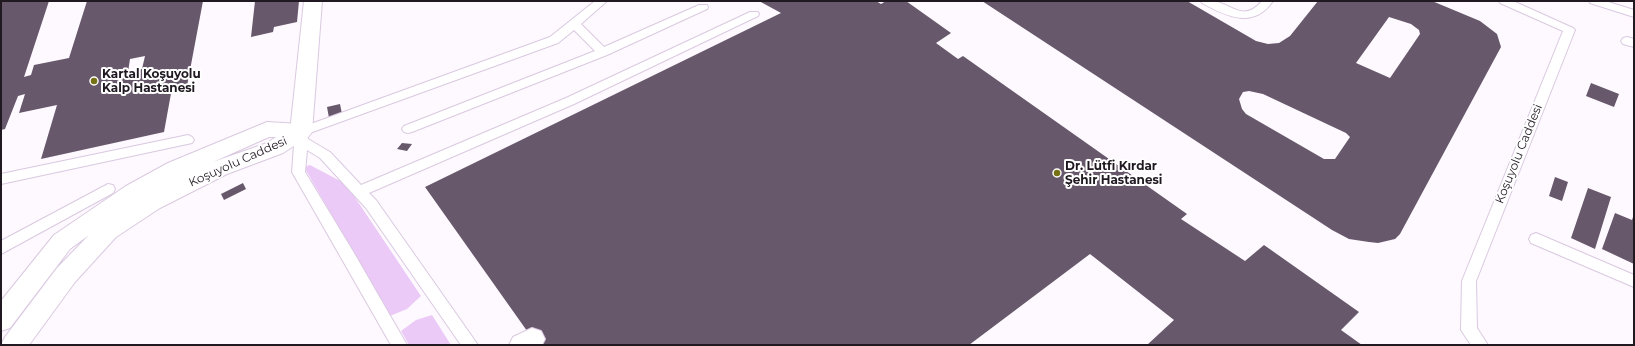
<!DOCTYPE html>
<meta charset="utf-8">
<style>
body{margin:0}
#map{position:relative;width:1635px;height:346px;overflow:hidden;background:#fdf9fe;font-family:Montserrat,sans-serif}
canvas{display:block}
.frame{position:absolute;inset:0;border:2px solid #201922;pointer-events:none}
</style>
<div id="map">
<canvas width="1635" height="346"></canvas>
<div class="frame"></div>
</div>
<script>
const context = document.querySelector('canvas').getContext('2d');
context.lineJoin = 'round';
function paint(path, color) { context.fillStyle = color; context.fill(path, 'evenodd'); }
function trace(path, color, width, dash) { context.strokeStyle = color; context.lineWidth = width; context.lineCap = dash ? 'butt' : 'round'; context.setLineDash(dash || []); context.stroke(path); }
function write(font, color, halo, rows, align = 'center') {
  context.font = font + ' Montserrat,sans-serif'; context.lineWidth = 4; context.setLineDash([]); context.textBaseline = 'middle'; context.strokeStyle = halo; context.fillStyle = color; for (const [text, x, y, turn = 0] of rows) {
    context.save(); context.translate(x, y); context.rotate((+turn || 0) * Math.PI / 180); context.textAlign = isNaN(turn) ? turn : align; if (halo) context.strokeText(text, 0, 0); context.fillText(text, 0, 0); context.restore();
  }
}
paint(new Path2D(`
 M310,165L346,184L421,296L407,309L390,316L304,167Z
 M432,315L451,345H409L401,331L416,320Z`), '#eccaf8');
paint(new Path2D(`
 M1,1H49L24,77L31,75L34,65L69,58L87,1H203L187,86L172,88L164,132L41,159L57,105L19,113L25,94L18,96L5,129L1,130ZM145,56L142,69L128,72L130,59Z
 M255,1H299L297,22L274,27L273,32L251,37Z
 M759,1H876L881,4L886,1H906L951,33L936,43L958,59L963,56L1187,214L1181,219L1245,261L1264,245L1359,312L1341,330L1362,345H1147L1174,320L1090,254L969,345H537L425,187L781,13Z
 M982,1H1187L1256,41L1268,44L1279,43L1290,36L1318,1H1432L1480,21L1497,34L1501,47L1400,234L1395,239L1378,243L1369,242L1349,239L1332,230ZM1389,17L1411,24L1419,30L1420,34L1390,78L1356,63ZM1249,91L1263,94L1346,133L1350,137L1335,159H1324L1246,114L1242,109L1239,99L1243,92Z
 M1591,83L1619,94L1614,107L1586,96Z
 M340,104L342,114L329,118L327,107Z
 M402,143L412,144L407,151L397,149Z
 M1555,177L1568,182L1562,201L1549,196Z
 M243,183L246,189L224,200L221,194Z
 M1588,188L1611,197L1595,249L1571,238Z
 M1615,213L1632,220L1634,214V264L1602,249Z`), '#67586c');
const lane = new Path2D(`
 M595,1H607L581,24L604,47L699,5H707L708,7L707,9L607,55L412,132L408,133L404,132L402,129L404,126L595,51L574,30L558,43L307,134L308,139L330,152L361,185L566,98L750,12H758L759,14L758,16L574,104L369,193L376,200L478,345H461L366,208L320,158L307,150L305,172L354,253L407,345H391L292,172L295,132L297,129L550,37Z
 M1201,1C1205,1 1209,0 1213,1C1233,4 1243,23 1262,1H1273C1254,29 1227,17 1202,3Z
 M1499,1H1513L1573,28L1575,30L1476,281L1477,328L1488,345H1471L1461,330L1462,281L1563,31L1500,3Z
 M1589,1H1605L1634,10V17L1590,3Z
 M1627,37L1634,39V47L1623,44L1621,41L1623,38Z
 M188,135L192,137L194,140L192,143L1,184V174Z
 M108,184L113,185L115,189L113,193L1,254V241Z
 M1536,233L1634,275V287L1531,243L1529,239L1531,235Z`);
const street = new Path2D(`
 M304,1H322L312,132L308,137L301,140L294,137L290,132Z
 M532,328L541,331L545,339L542,345H509L513,337Z`);
const secondary = new Path2D(`
 M267,122L301,124L308,127L312,132L308,137L283,153L227,174L160,208L116,237L75,282L29,345H1L5,337L57,268L89,235L70,249L10,328L1,331V301L54,235L126,186L168,163ZM269,137H276L267,143L213,162Z`);
trace(lane, '#dac9e1', 2);
trace(street, '#dac9e1', 2);
trace(secondary, '#dac9e1', 2);
paint(lane, '#fff');
paint(street, '#fff');
paint(secondary, '#fff');
for (const [x, y, r, color] of [
 [94,81,4,"#757114"],
 [1057,173,4,"#757114"]
]) { const dot = new Path2D(); dot.arc(x, y, r, 0, 2 * Math.PI); context.fillStyle = color; context.fill(dot); trace(dot, '#fff', 1.5); }
write('bold 12px', '#201922', '#fff', [
 ["Kartal Koşuyolu",102,74],
 ["Kalp Hastanesi",102,88],
 ["Dr. Lütfi Kırdar",1065,166],
 ["Şehir Hastanesi",1065,180]
], 'left');
write('12px', '#201922', '#fff', [
 ["Koşuyolu Caddesi",1519,154,-68],
 ["Koşuyolu Caddesi",238,162,-24]
]);
</script>
